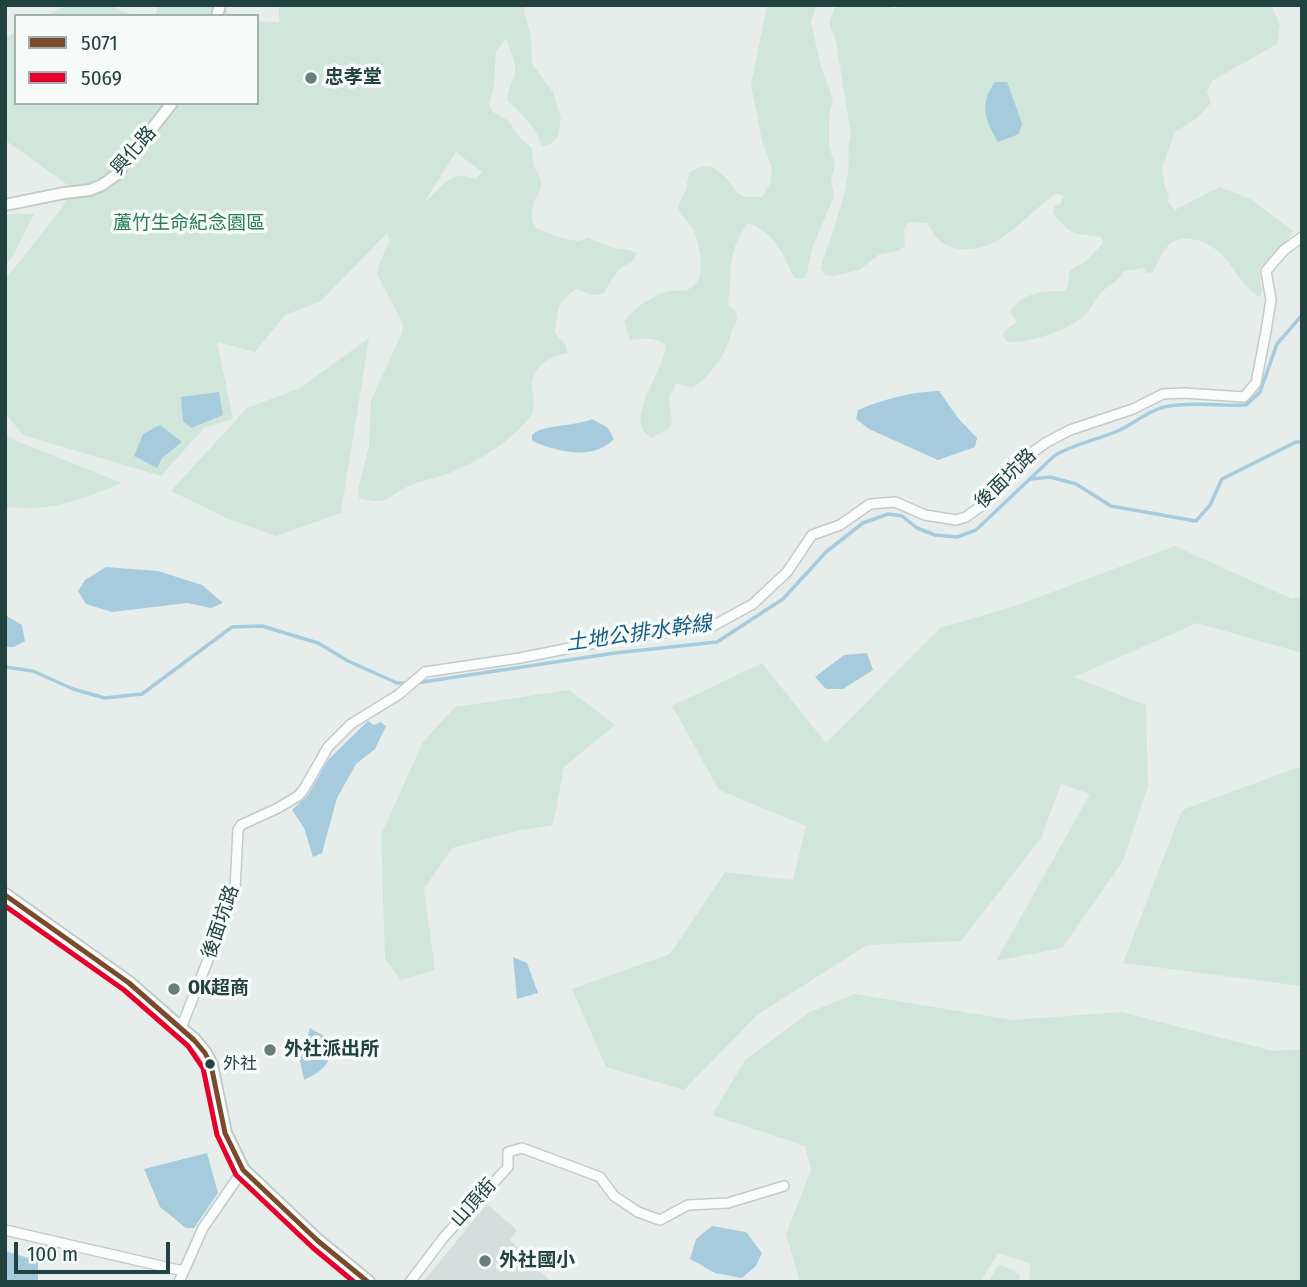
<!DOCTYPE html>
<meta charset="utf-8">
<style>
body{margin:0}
#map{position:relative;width:1307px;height:1287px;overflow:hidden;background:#e7edeb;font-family:"Fira Sans Condensed",sans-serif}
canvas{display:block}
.frame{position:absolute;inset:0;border:7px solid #224240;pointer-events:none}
.legend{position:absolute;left:14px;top:14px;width:245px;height:91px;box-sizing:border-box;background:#f6fbf9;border:2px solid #a1b1af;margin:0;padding:9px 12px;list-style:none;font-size:21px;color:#224240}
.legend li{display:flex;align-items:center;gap:14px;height:35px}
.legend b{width:35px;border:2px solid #a1b1af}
.scale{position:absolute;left:14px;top:1242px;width:156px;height:32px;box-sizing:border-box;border:4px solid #224240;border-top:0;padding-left:9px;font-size:21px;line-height:24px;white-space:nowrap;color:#224240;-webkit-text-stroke:5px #f6fbf9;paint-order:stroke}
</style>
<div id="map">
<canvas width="1307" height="1287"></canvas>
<div class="frame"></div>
<ul class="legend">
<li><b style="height:9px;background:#7a4b2a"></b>5071</li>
<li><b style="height:9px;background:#e4002b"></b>5069</li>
</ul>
<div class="scale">100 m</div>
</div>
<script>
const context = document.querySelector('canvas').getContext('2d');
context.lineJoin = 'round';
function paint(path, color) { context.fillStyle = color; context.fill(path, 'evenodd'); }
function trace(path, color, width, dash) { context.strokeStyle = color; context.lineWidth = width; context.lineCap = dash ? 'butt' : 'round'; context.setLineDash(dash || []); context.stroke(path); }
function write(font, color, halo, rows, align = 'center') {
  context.font = font + ' "Fira Sans Condensed","Noto Sans TC",sans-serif'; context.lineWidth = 7; context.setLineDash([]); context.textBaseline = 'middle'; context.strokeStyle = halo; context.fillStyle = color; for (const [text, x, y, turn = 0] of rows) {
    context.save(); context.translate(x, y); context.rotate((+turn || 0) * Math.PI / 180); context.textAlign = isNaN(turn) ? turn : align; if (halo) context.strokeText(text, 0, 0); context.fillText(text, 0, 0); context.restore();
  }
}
paint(new Path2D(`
 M487,1204L517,1230L510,1240L551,1282H423Z`), '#d5dedc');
paint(new Path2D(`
 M76,5H110L134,16H46L63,7Z
 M158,5H225L229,16H155Z
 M279,5H527L524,11L531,36L532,64L553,92L561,118L558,136L551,144L542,146C536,127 522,114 508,101C507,87 512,85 515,73C517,62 509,48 506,38L496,52L494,87L489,104L493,112L509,121L518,136L532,148L533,165L541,180V188L533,203L532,212V221L536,228L561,238L578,241L588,238L613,248L629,250L637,253L633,261L618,270L603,294L592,295L576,289C556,304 558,309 555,333L566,346L568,353C551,356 532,365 532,386C532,397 537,408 530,417C509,443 480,460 450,473C437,478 422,480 409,486C384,497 391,506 359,498L358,489L369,446L371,400L402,333L403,324L377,274L379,264L390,240L387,233L321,301L285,315L255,352L217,342L233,419L204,428L161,476L23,435L5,413V280L61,209L72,188L5,140V38L16,32V103H257V21L279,22ZM456,152L482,172L476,179C471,178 463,175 458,176C446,177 435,195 425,201Z
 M767,5H817L811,21L820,64L833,99L829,116V147L835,164L831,180L834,196L813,246L807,272L803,279L794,278C783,253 774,232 748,223C726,252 733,271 728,304C732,308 737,311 737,318C737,323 732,329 731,334C726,354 711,376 692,388L676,383L669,398L672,423L667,430L651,438C621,418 667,370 665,345C654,336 643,339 630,340L624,322C632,309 652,296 668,291C675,289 683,293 689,289C708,280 700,249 695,234C692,223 681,218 678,207L686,189L689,172C694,170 701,166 706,166C718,166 732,184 737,193L745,197H762L771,182L772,168L762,141L751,85Z
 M836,5H890L893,9L906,5H1271L1280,24L1277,44L1212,81L1207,92L1211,103L1197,118L1175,132L1162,168L1165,188L1169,194L1167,200L1175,210L1220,187L1250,199L1293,231L1283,248L1259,268L1262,291L1260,297C1241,287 1235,266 1220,253C1208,242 1184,232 1170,244C1163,249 1158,263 1153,272L1147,273L1144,268L1124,271C1118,281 1112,283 1104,290C1096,296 1093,305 1088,312C1074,328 1026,346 1006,341L1003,336L1005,330L1017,322L1010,312C1021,292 1044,291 1064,291L1068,286L1069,273L1073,268L1085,262L1103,243L1101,237C1073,233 1071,236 1053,213L1054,206L1060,204L1064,196L1056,194C1024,214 1003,253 959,249C942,247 935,237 927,223L909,222L904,229L905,246L898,251L880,254L859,270L833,276L825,275L820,268C831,238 843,205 848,173C850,160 846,148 851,135L836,41L829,23Z
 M5,214H34L13,256L5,265Z
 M369,338L341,513L276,536L226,518L171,491L247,408L300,388Z
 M5,432L10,438L122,483C77,500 55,512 5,507Z
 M1175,546L1292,599L1302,597V653L1197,623L1074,677L1146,705L1148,786L1123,861L1062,948L996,961L1090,794L1061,784L1041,838L961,941L867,945L757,1015L684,1090L606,1067L572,989L670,954L725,872L793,880L806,826L719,790L672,706L762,663L826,743L940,628L1015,606Z
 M569,690L615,725L564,767L553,825L516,831L452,848L424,889L435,970L401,980L385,959L381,835L423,742L455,707Z
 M1302,766V986L1123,963L1182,810Z
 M855,994L1012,1020L1121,1012L1273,1051L1302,1049V1282H1029L1030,1263L998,1253L980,1282H800L786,1234L811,1170L805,1146L712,1115L745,1060L810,1012Z
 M999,1264L1020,1274L1019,1282H988Z`), '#d0e6db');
paint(new Path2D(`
 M995,82H1007L1022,123L1019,134L998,142C985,119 979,105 995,82Z
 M939,391L958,418L977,438L975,447L938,460L869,429L856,419L858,410C884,399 911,392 939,391Z
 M219,392L223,415L191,428L183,421L181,397Z
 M592,419L607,427L614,439C593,461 558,452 532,441V435C542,424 575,427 592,419Z
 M160,425L182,442L162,458L157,468L134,456L143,434Z
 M106,567L158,571L202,585L223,603L211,608L187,603L112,612L86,604L78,591L85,580Z
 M5,615L22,625L25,641L14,647H5Z
 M867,653L873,670L843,689H826L815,677L844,655Z
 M368,721L374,725L381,722L386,726L375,749L356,764L337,798L322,853L313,857L304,828L292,810L308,795L328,760Z
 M513,957L527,963L538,993L517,999Z
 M310,1028L331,1040C333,1063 323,1071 304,1080L300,1060Z
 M207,1153L218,1193L194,1228H186L160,1207L144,1169Z
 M712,1226L746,1232L762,1253L756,1266L742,1278L715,1273L690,1259L696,1239Z
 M5,1251L38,1261V1282H5Z`), '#a6cbdd');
trace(new Path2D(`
 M1031,479L1050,477L1076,484L1111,506L1196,521L1210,505L1222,479L1296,442H1302
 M5,667L33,671L73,689L105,698L142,694L232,627L262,626L318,643L348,661L397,683H408
 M416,683L615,653L717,642L783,599L826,552L863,523L888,514L902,516L917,528L935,535L957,537L976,530L1054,456C1075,443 1098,440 1120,430C1137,422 1150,409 1169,406C1194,402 1220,406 1246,405L1260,392L1277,344L1302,315`), '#a6cbdd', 3.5);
const minor = new Path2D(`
 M181,1028L231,902L235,890L238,830L241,825L278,808L298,796L304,789L328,747L351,724L398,695L425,672L520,658L621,638L711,627L753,604L787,572L812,535L840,525L870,504L895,502L925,515L956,520L966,517L984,504L1027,456L1047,442L1070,430L1133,409L1163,394L1184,393L1244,397L1256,383L1266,331L1271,300L1266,271L1284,250L1302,237
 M5,1230L183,1271
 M179,1282L203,1228L243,1170
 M410,1282L444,1237L508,1167V1152L522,1148L600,1177L614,1196L638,1212L660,1220L688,1205L728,1203L784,1186`);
const tertiary = new Path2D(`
 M217,16L220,5
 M5,205L64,193L90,190L102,185L116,175L172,103`);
const secondary = new Path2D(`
 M5,895L129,983L194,1040L205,1053L211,1065L225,1133L243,1170L318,1241L368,1282`);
trace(minor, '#c4cac8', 12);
trace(tertiary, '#c4cac8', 14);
trace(secondary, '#c2cac9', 16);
trace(minor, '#fbfcfc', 9);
trace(tertiary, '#fbfcfc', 10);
trace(secondary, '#fbfcfc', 12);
trace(new Path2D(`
 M5,895L129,983L194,1040L205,1053L211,1065L225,1133L243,1170L318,1241L368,1282`), '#7a4b2a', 5);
trace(new Path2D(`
 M5,906L124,990L188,1046L203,1068L217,1135L236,1175L312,1247L354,1282`), '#e4002b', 5);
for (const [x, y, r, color] of [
 [311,78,7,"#677e7c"],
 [174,989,7,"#677e7c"],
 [270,1050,7,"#677e7c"],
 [210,1064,6,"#224240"],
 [485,1261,7,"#677e7c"]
]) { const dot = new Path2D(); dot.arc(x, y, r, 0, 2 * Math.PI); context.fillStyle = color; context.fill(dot); trace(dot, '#f6fbf9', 2.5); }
write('17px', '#224240', '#f6fbf9', [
 ["外社",223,1064]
], 'left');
write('bold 19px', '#224240', '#f6fbf9', [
 ["忠孝堂",325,78],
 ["OK超商",188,989],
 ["外社派出所",284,1050],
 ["外社國小",499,1261]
], 'left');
write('19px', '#224240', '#f6fbf9', [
 ["興化路",134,151,-49],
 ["後面坑路",1006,479,-44],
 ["後面坑路",221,922,-71],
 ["山頂街",474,1203,-48]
]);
write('19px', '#297c5a', '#f6fbf9', [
 ["蘆竹生命紀念園區",189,224]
]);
write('italic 21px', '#175c83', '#f6fbf9', [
 ["土地公排水幹線",639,634,-8]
]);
</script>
